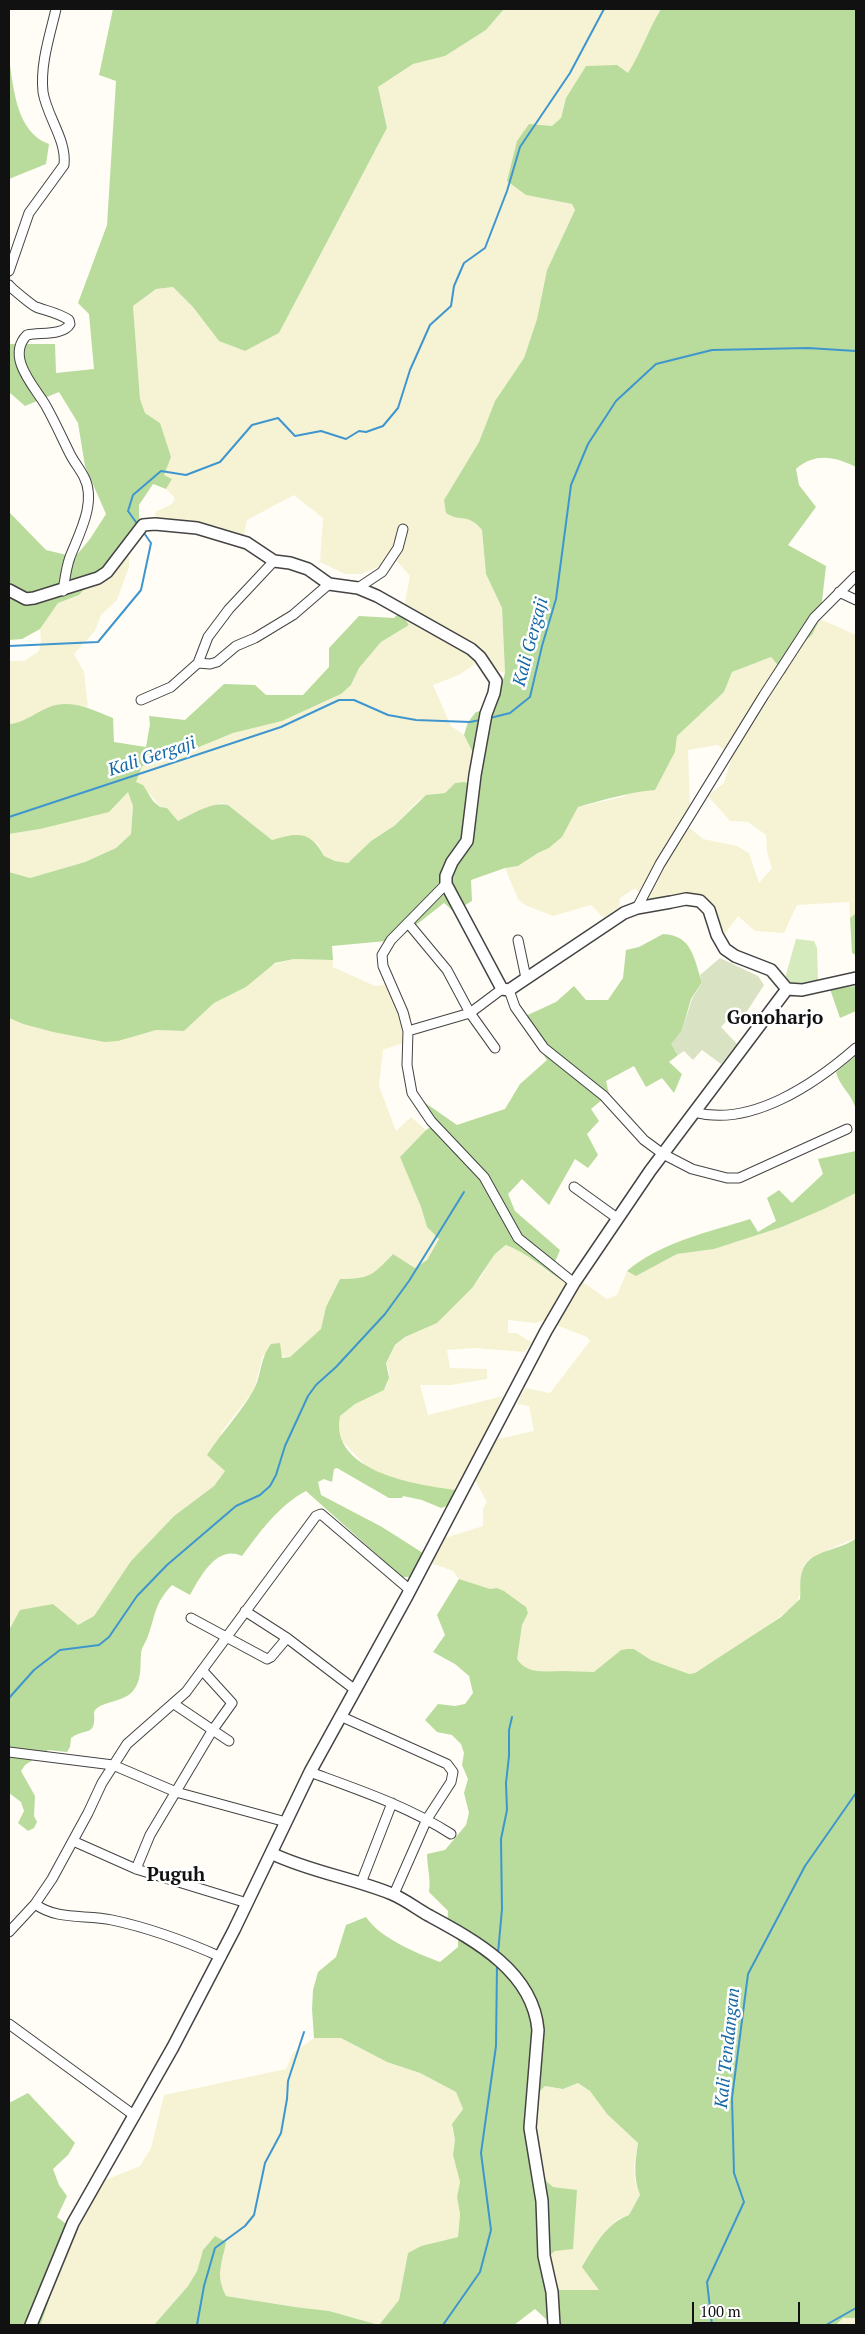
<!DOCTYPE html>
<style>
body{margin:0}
#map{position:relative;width:865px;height:2334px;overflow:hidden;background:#fffdf5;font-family:"PT Serif",serif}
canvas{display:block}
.frame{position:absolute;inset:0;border:10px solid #111;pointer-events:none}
.scale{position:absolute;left:692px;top:2302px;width:108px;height:22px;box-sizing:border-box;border:2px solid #111;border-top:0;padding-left:6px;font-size:15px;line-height:18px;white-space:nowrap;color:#111;-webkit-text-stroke:4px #fff;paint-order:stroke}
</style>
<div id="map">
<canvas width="865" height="2334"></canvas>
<div class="frame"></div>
<div class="scale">100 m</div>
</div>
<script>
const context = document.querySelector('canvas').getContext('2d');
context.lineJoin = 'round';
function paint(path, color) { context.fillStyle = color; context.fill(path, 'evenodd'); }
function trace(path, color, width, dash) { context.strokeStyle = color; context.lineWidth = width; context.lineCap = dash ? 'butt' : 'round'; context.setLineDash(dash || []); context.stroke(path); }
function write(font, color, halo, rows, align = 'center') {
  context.font = font + ' "PT Serif",serif'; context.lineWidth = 5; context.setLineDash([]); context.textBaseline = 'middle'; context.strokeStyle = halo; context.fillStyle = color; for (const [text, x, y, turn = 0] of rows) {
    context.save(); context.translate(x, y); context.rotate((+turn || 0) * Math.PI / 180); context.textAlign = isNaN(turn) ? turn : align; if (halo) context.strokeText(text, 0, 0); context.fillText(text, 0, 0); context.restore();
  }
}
paint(new Path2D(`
 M504,9H661L647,36L639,56L628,74L623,71L566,98L561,118L552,126L517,141V150L526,195L572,204L575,210L547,270L537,319L524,358L495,401L479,442L444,500L465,518L471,519L482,530L486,574L502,608L505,673L475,664L459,675L433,685L451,726L464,735L473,749L482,770L480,786L464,782L455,783L445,793L432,794L420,799L394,826L371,841L348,863L335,861L324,856L318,844L307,837L294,836L272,840L228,805L221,803L178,821L167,808L160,807L150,794L135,782L142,766L170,759L233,733L282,721L341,694L351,685L359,668L381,642L409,625L400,612L404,608L410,576L395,559L393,553L378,567L361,574H345L320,562L323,518L294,495L247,520L243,539L157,522L155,512L172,504L175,498L166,489L172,479L163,475L160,423L145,413L140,399L133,306L156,289L173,287L193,307L219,341L245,351L279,333L387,128L378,87L413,64L445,56L486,30Z
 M123,556H129V567L117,600L101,615L95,631L74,654L84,672L88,707L57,705L19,723L9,724V661H24L39,651L41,640L40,629L58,603L79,595L109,562Z
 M820,619L856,635V913L850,918L849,902L797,905L784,933L755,931L738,916L721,939L707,903L652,901L648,896L644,898L635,888L620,898L619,907L604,918L591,905L553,916L525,905L518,899L505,868L518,866L538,853L549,848L562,837L578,807L622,797L635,791L655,789L675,752L677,736L724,692L732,672L771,657L785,674L799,647L812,635ZM718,745L732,757L724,783L708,796L730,821L748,822L766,835L767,852L772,868L759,883L749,853L737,846L703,839L681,821L690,808L688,750Z
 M129,792L133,806L131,834L116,848L85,862L30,878L9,872V834L40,829Z
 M294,959L333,960V967L375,986L394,983L411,1015V1040L383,1050L379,1086L396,1131L411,1117L426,1130L400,1157L421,1207L427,1227L439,1239L427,1260L415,1268L393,1254L373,1275L358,1279H340L326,1307L322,1329L290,1357L263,1355L254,1390L221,1433L225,1471L214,1486L174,1516L131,1561L94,1616L78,1625L20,1610L9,1630V1018L23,1024L53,1032L104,1042L156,1030L184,1031L214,1003L246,987L269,966Z
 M856,1193V1538L816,1555L809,1560L804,1565L801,1578V1591L796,1605L746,1641L695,1673L689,1674L651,1660L634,1649H627L621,1650L594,1673L563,1671L538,1673L520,1665L517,1659V1645L522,1625L528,1613L521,1603L504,1591L497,1588L490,1590L459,1579L453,1571L431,1563L445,1538L483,1526V1509L487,1502L475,1480L462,1482L456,1490L426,1487L380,1474L367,1467L342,1441L338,1426L340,1416L355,1404L384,1390L388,1384L389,1371L386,1363L395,1346L405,1337L437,1323L480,1278L495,1254L507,1245L518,1249L549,1273L574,1276L607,1299L617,1295L627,1271L636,1275L677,1254L714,1249L782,1227L824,1209ZM508,1320L536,1323L543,1320L587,1337L590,1341L550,1393L525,1388L517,1404L529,1406L534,1431L498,1439L491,1425L503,1396L428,1415L420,1385H451L487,1379V1369L450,1368L447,1350L476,1348L524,1352L532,1343L517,1333H508Z
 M314,2038H341L387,2062L420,2073L456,2092L463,2109L459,2113L452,2128L455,2140L453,2155L460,2182L457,2197L460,2214L458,2237L421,2246L408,2253L399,2300L379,2325L329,2311L295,2307L226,2296L219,2283V2268L224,2255L203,2250L197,2271L188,2286L154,2325L41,2324L62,2261L103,2181L140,2166L151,2148L164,2095L286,2069L293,2053Z
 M578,2083L590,2091L607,2114L638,2143L634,2167L635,2181L640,2195L629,2215L618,2219L608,2228L590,2254L600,2290H559L548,2257L555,2251L577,2191L553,2187L544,2179L532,2125L539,2092L545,2086L563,2089Z
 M843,2318H856V2325H836Z`), '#f6f3d4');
paint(new Path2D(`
 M796,939L814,941L817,948L818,980C806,985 795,991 785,978Z`), '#d5ebbd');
paint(new Path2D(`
 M113,9H504L486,30L445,56L413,64L378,87L387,128L279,333L245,351L219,341L193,307L173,287L156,289L133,306L140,399L145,413L160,423L171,457L164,475L172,479L166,489L153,484L139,505V519L127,538L109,562L79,595L58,603L40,629L22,639L9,640V512L46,550L75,557L90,539L106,514L85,466L78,423L59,392L25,406L9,392V344H55L56,373L94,369L89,314L78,303L107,225L116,81L99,75Z
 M661,9H856V467C835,457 816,452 796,469L799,485L816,507L788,545L826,566L820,619L812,635L799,647L785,674L771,657L732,672L724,692L677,736L675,752L655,790C629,792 603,800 578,807L562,837L549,848L538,853L518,866L505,868L471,880L472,901L454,912L444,903L397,940L332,946L333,960L294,959L275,963L246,987L214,1003L184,1031L156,1030L118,1041L104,1042L53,1032L23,1024L9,1018V872L30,878L85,862L116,848L131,834L133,806L128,792L109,812L40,829L9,834V724C26,723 39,709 56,705C76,701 95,711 113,718L114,742L146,747L150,724L149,716L185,720L224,684L255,685L266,695H303L329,667V648L359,616L394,618L400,612L409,625L381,642L359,668L351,685L341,694L282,721L233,733L170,759L142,766L136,782L143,785L153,801L160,807L167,808L178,821C193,814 212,801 228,805L272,840C298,832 311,831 324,856L335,861L348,863L371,841L394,826L426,795L445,793L455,783L464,782L480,786L482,770L464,735L468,722L476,712L495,708L505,673L502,608L486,574L482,530C467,512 461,523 446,513L444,500L479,442L495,401L524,358L537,319L547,270L575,210L572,204L526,195L507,181L517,141L529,124L552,126L561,118L566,98L586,66L617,65L628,73C641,53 648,30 661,9Z
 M9,59C14,89 16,132 49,144L46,164L9,179Z
 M856,913V955L852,953L850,918Z
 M663,934C693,935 694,960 702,982L691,999L682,1030L674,1049L678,1055L669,1062L682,1074L674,1093L662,1078L646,1087L634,1066L606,1081L609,1094L591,1109L599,1121L587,1134L598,1155L588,1168L575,1159L549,1205L522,1179L508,1194L515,1211L560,1250L555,1262L574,1276L565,1282C545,1271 528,1253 506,1245L495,1254L472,1288L437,1323L405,1337L395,1345L386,1363L389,1378L384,1390L355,1404L340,1416C329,1472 417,1485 456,1490L447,1506L441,1508L422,1500L403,1496L402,1498H389L337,1468L334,1469L332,1482L324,1479L318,1482L321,1495L382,1527L423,1553L422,1562L412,1577H402L306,1491C279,1505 260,1532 242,1556C217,1544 200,1577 190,1595L172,1585C154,1604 156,1614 148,1636C146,1642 141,1648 141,1654C140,1667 142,1680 133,1691C123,1703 99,1701 94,1712C96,1738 86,1727 71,1738L70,1747L67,1752L48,1750L25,1765L21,1771L35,1796L34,1816L37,1822L34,1828L28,1831L18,1823L24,1811L21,1802L9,1793V1630L20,1610L53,1604L78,1625L94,1616L131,1561L174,1516L214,1486L225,1471L207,1455C221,1433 240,1414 253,1391C262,1376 259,1360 271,1344L280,1343L282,1358L290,1357L321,1329L326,1307L340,1279C370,1279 373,1275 393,1254L415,1268L427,1260L439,1239L427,1227L421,1207L400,1157L426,1130L432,1126L424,1102L457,1125L505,1109L520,1084L547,1060L519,1019L556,1002L574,986L586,1000H608L623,978L626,950L639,947Z
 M856,986V1011L840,1018L830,989Z
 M856,1056V1110C853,1095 839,1086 836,1072Z
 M856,1151V1193L824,1209L782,1227L714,1249L677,1254L636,1276L627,1271C661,1242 709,1232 750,1219L758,1232L776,1221L767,1198L779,1190L792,1203L823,1174L818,1159Z
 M856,1538V2318H843L836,2325H561L547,2320L535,2309L514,2325H154L188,2286L197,2271L203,2250L215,2236L226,2242C222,2265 215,2274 226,2296L295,2307L329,2311L379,2325L399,2300L408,2253L421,2246L458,2237L460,2214L457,2197L460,2182L453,2155L455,2140L452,2124L463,2109L456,2092L420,2073L387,2062L341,2038H314L312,2009L313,1990L318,1972L336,1957L346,1925L366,1917C380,1938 416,1953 440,1962L458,1947V1935L447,1929L448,1911L429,1892C431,1878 427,1867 427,1854L445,1850L466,1825L469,1813L464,1793L468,1779L462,1765L464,1753L461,1744L452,1735L437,1732L425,1720L438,1704L455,1706L465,1704L473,1693L469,1676L455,1664L433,1652L445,1635L437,1615L459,1579L490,1589L497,1588L504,1591L526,1607L528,1613L522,1625L517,1659C527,1675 546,1671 563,1671C573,1671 584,1672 594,1672L621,1650L627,1649H634L651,1660L689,1674L695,1673L781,1617L800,1599C801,1590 799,1581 802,1572C809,1548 840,1552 856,1538ZM578,2083L590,2091L607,2114L638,2143C635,2163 633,2177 640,2195L629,2215C606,2223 594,2247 582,2267L599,2290H559L548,2257L555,2251L573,2249L577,2190L553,2187L544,2179L532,2125L539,2092L545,2086L563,2089Z
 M28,2093L75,2143L68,2155L53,2169L59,2185L67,2196L57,2217L77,2232L62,2261L41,2324L44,2325H9V2103Z`), '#b9dc9c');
paint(new Path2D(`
 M720,958L758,976L764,985L744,1016L737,1010L721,1027L737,1044L721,1064L702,1050L693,1060L684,1051L678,1055L671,1044L682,1030L692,999L702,982L700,975Z`), '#d9e3c4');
trace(new Path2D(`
 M138,525L128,511L133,495L161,471L186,475L220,462L252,425L278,418L295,436L321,431L346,439L359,431L366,432L383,426L398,408L410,370L430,325L451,306L454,286L464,263L485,248L507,191L520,147L570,73L604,9
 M9,646L98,642L141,590L151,543L144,533
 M490,718L510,713L530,697L542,646L556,599L571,485L588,444L616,401L656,364L712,350L808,348L856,351
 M9,817L281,727L339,700H354L388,715L416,720L470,722L480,720
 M9,1698L34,1670L60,1650L99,1645L109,1637L137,1596L167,1565L236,1506L260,1495L270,1486L276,1475L285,1446L308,1396L316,1385L336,1367L385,1314L409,1281L464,1192
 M498,1953L502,1909L501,1839L507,1810L506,1783L509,1756V1730L512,1717
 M197,2325L204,2286L215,2248L245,2226L254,2215L265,2163L281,2133L287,2099L288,2081L304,2032
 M443,2325L480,2272L491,2230L481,2153L496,2046L497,1965
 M712,2325L707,2282L744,2202L734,2173L732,2098L748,1974L805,1866L856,1793
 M826,2325L856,2308`), '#3f96cf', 2);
const minor = new Path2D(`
 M9,271L29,213L64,165C67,140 47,117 43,92C40,64 50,35 56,9
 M9,285C11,288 33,306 36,307C47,311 59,313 69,320L70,324C63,336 40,332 27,335C5,357 35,387 46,406C55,422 62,438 70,454C74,462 80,469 84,477C97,502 79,534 70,557C66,568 65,579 63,591
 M358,588L382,572L398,548L403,529
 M839,592L856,600
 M198,663L208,637L229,609L274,561
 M141,700L171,687L198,663L210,664L217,662L236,646L255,638L293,615L329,584
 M446,884L391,940L382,955L383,966L403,1012L408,1031L407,1065L412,1093L431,1121L484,1177L518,1238L574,1283
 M637,908L660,864L764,695L814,618L856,576
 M408,923L447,970L470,1013L495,1048
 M518,940L526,978
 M509,990L515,1007L544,1048L604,1096L644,1140L663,1154L692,1169L727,1178H739L847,1129
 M408,1031L470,1013L502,989
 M694,1112C751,1128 816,1083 856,1048
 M574,1187L617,1218
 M245,1611L287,1638L354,1689
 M191,1618L267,1659L271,1657L287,1638
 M174,1704L229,1741
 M340,1716L447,1764L453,1772L451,1782L427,1819L394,1894
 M9,1752L113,1765L176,1792L286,1822
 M310,1772C359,1790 407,1806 451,1834
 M73,1841L136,1869L247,1903
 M136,1869L150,1835L212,1731L232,1703L202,1670
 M361,1883L392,1803
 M35,1904C58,1921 86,1914 112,1920C150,1928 185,1941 221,1957
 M9,1932L35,1904L52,1879L88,1813L102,1783L127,1744L186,1692L316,1516L321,1514L410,1590
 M9,2024L135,2116`);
const tertiary = new Path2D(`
 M9,590L26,599L34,598L98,578L107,572L143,525L155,524L197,528L247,543L274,561L290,563L308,569L329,584L358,588L377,596L471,649L480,657L496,681L494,693L486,714L475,775L467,841L452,862L446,876V884L502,989L509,990L624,913L637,908L671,902L686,899L700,901L709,910L717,935L725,949L735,956L771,970L787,989
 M273,1854C311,1872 353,1878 392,1894C404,1899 416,1908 428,1915C474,1940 533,1971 538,2030L530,2128L542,2201L544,2256L552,2292L554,2325
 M31,2325L73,2223L173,2047L234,1930L310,1772L407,1596L546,1331L574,1283L650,1171L787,989L802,990L856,978`);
trace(minor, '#444', 11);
trace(tertiary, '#444', 14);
trace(minor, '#fff', 9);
trace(tertiary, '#fff', 11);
write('italic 18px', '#1768a6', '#fff', [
 ["Kali Gergaji",531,642,-75],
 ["Kali Gergaji",152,757,-18],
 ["Kali Tendangan",728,2048,-84]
]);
write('bold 19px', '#111', '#fff', [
 ["Gonoharjo",775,1019],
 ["Puguh",176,1876]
]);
</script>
